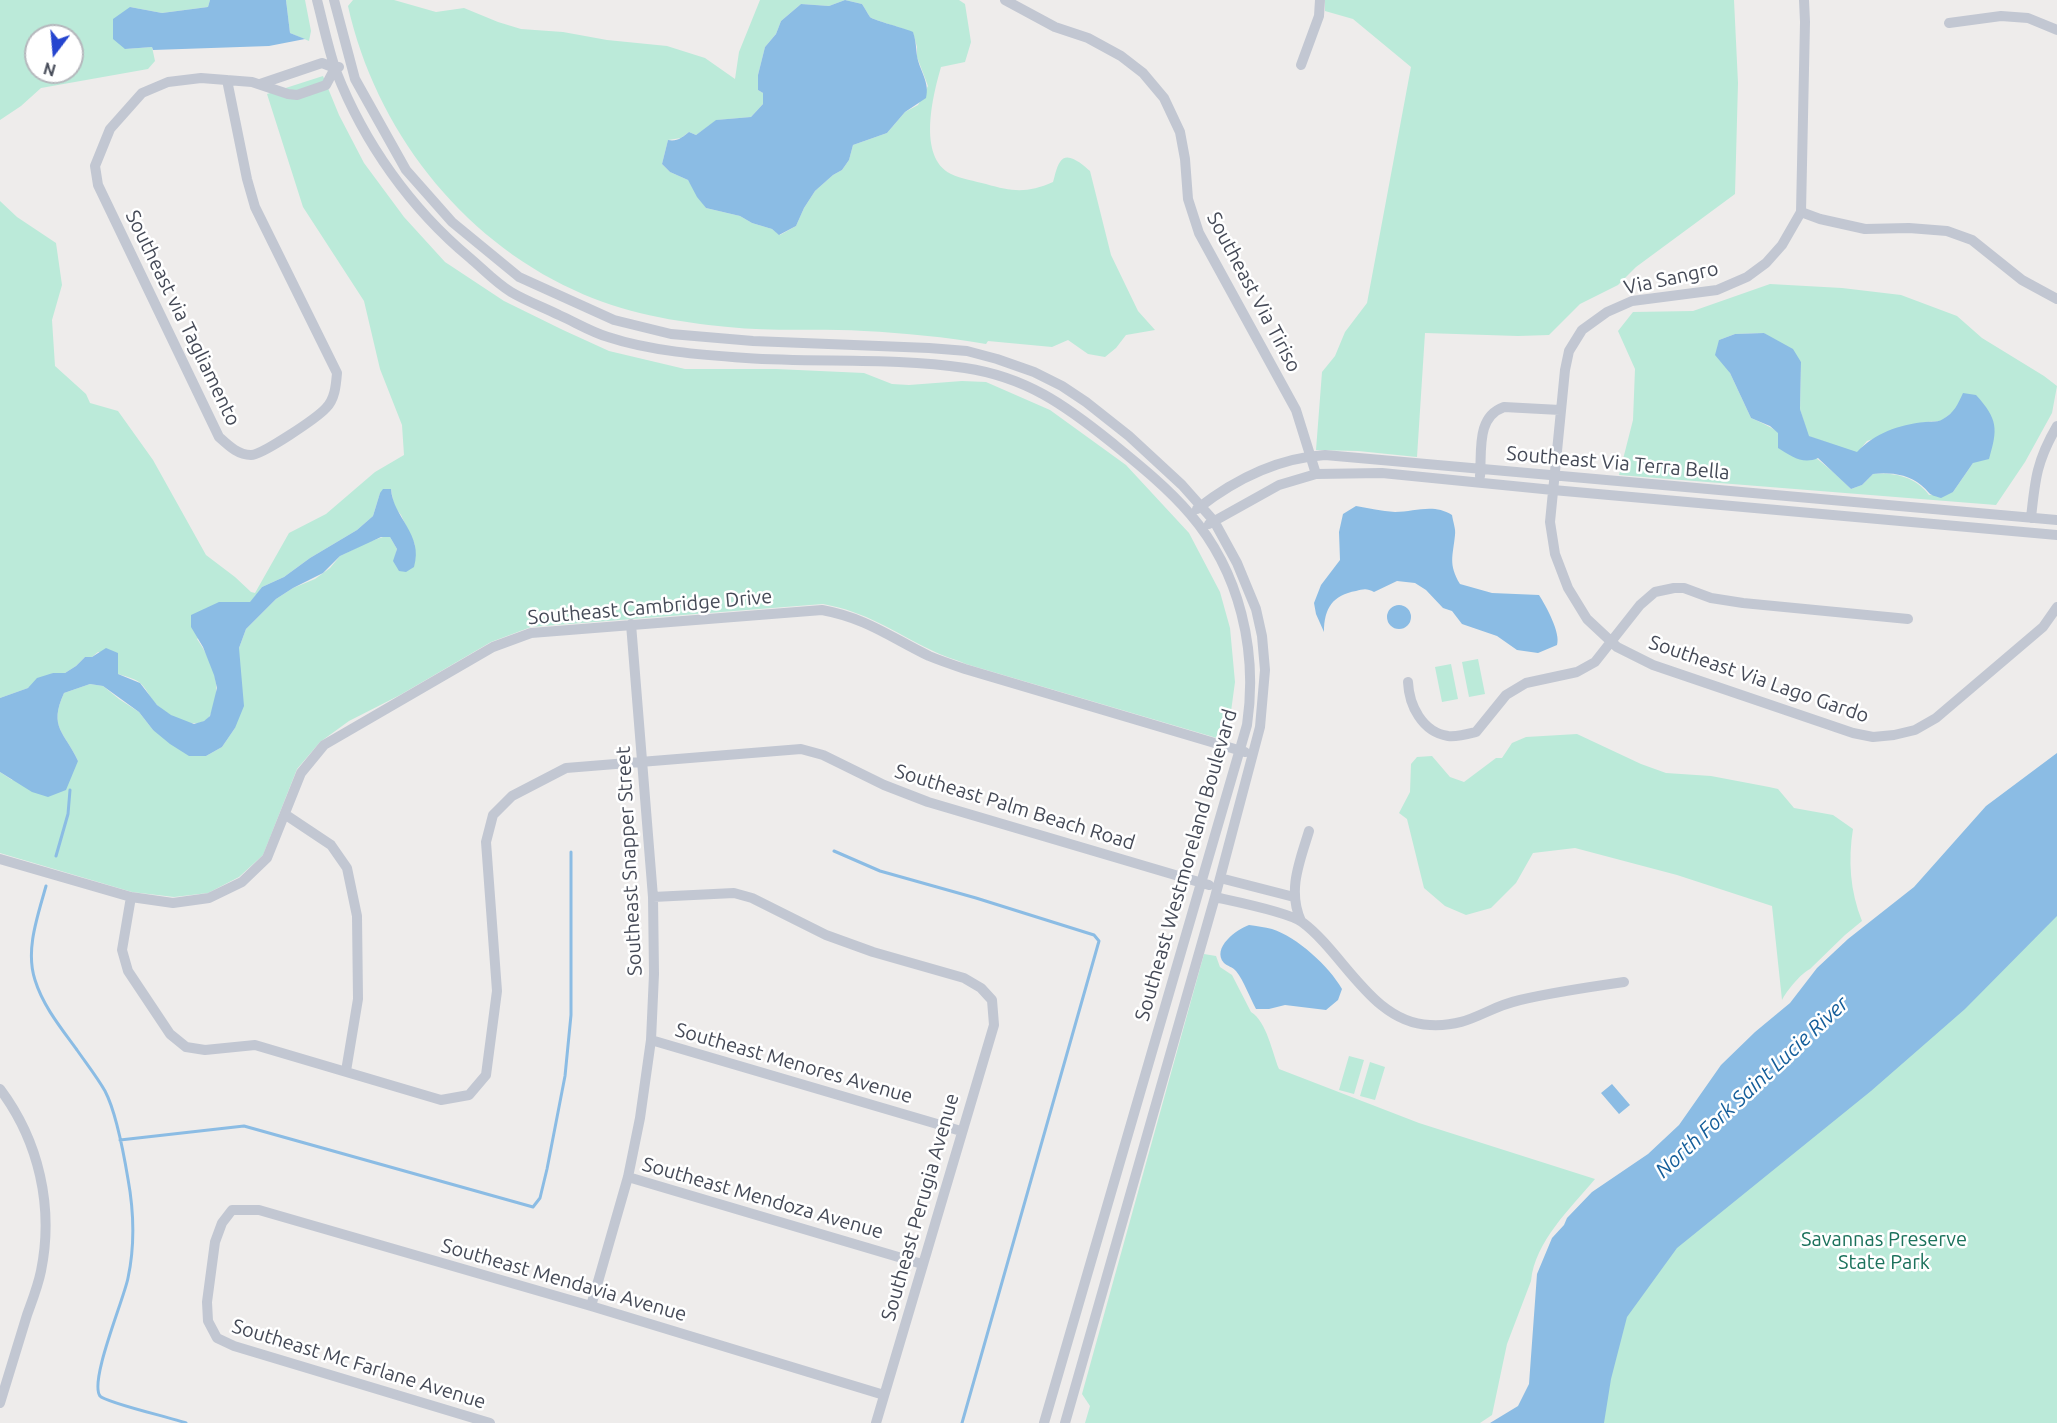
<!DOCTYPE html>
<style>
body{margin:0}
#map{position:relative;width:2057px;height:1423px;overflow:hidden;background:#eeeceb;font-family:Ubuntu,sans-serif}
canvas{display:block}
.north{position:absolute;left:24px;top:24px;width:60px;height:60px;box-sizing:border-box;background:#fff;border:2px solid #b5b7bc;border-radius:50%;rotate:196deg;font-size:16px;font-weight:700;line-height:24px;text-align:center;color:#454a57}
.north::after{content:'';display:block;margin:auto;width:21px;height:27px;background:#2545cf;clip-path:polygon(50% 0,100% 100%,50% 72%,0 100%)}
</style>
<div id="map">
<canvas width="2057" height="1423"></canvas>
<div class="north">N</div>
</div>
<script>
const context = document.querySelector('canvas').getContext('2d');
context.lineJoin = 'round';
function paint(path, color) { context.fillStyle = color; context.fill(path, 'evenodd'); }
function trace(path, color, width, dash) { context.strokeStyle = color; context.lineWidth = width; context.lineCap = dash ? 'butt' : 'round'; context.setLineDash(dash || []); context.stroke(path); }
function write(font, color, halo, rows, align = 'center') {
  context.font = font + ' Ubuntu,sans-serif'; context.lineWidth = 5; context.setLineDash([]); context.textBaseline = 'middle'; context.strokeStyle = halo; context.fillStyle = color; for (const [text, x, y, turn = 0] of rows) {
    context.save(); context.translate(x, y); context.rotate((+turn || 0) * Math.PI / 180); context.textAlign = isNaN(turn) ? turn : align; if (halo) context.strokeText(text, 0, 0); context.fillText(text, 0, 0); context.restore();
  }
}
paint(new Path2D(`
 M0,0H210L208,7L162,13L130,7L125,49L152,47L155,61L148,69L41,88L21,106L0,120ZM36,36H72V72H36Z
 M286,0H305L311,31L309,41L290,33Z
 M353,0H394L436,12L464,8L498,22L521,29L563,32L607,40L667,46L705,58L735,79L739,52L760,0H959L965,4L971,42L965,62L941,67C933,95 917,157 951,174C961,179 975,181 986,184C1013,192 1028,193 1053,182C1055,176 1056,168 1060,162C1067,150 1083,165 1090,171L1111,255L1138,311L1155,330L1126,335L1116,348L1105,357L1088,354L1068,340L1052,347L988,341L986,344C945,337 905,333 864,331C819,328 773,332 728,327C676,322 622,313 574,290C460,238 375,128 348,6ZM845,0L862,4C865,8 867,13 870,17C873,20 907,29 913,33L917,47V57L928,86L918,105L905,112L887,133L853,145L849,160L842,170L833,175L815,191L804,208L796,226L780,235L772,229L752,223L740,216L706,208L688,180L670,172L662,164L668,140L681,138L689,132L696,135L717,120L751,117L763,104V93L758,90V75L765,47L776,34L781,21L801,4L829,6Z
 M1325,0H1734L1738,83L1735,194L1636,267L1618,285L1580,304L1549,335L1518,336L1425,333L1417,457L1358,451L1316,450L1322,372L1335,356L1345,332L1367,303L1411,67L1353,19L1325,11Z
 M323,76L339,115L364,163L404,217L445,262L504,301L563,330L609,351L685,369H776L864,373L892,384L909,385L962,381L986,382L1050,410L1126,465L1189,533L1220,592L1230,628L1235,682L1227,741L966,664C955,659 942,656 931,650C892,631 867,612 823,604L531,627L491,642L400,695L349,721L320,742L297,769L263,855L239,877L208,893L174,897L132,892L0,853V772L12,780L78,761C65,732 48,728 64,693L90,684L103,686L119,699L139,712L153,730L206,756L222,747L235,728L239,648L246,629L276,599L293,588L315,579L330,568L340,556L368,542L386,536L390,537L397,549L394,561L415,545L401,515L394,506L391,489L380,493L373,516L357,530L310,558L284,577L262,587L250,603L197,639C207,653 219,677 216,695C214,701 213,712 209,717C196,733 167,715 156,704C150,698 146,687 139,682C133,678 124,676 118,674V653L98,652L92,657H85L76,666L65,673H53L28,688L0,698V201L17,217L56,243L62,285L52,320L55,366L86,394L90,403L118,411L153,460L206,555L235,577L251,592L255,593L289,533L326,514L375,472L404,455L402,425L380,369L364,301L303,207L267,94Z
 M1770,284L1842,288L1901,295L1957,316L1982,338L2044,376L2057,386L2052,413L2025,462L1996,505L1619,475L1633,420L1635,369L1618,331L1633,312L1693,311ZM1764,333L1801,362L1800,409L1808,436L1857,453L1867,441L1925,422L1941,421L1954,411L1973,463L1953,492L1929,495C1916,477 1894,472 1873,474L1862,485L1851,489C1823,461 1787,433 1751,418L1730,373L1719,340L1735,334Z
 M1478,659L1485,694L1469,697L1462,662Z
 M1451,664L1458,699L1442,702L1435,667Z
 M1577,734L1641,764L1666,773L1711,776L1769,787L1778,789L1794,808L1833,815L1853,829C1848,860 1850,891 1862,921L1845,935L1810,969C1801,973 1786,992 1782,1000L1772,906L1677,875L1575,848L1533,853L1516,883L1491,908L1466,915L1445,906L1424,888L1407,819L1399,813L1410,792L1411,764L1417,757L1432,756L1450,777L1464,782L1496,758H1502L1512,743L1526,737Z
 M2057,861V1423H1565L1604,1275Z
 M1204,954L1216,956L1220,967L1232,975L1251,1012C1267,1022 1272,1052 1279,1069L1419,1123L1595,1179C1571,1208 1535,1241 1531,1281L1507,1344L1492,1415L1480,1423H1085L1090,1406L1082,1394Z
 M1349,1056L1364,1060L1354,1094L1339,1090Z
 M1370,1062L1385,1067L1375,1100L1360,1096Z`), '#bbead9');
paint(new Path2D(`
 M210,0H286L290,33L305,39L269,46L153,50L152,47L125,49L113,39V19L130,7L162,13L208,7Z
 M845,0L862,4C865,8 867,13 870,17C873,20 907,29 913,32C916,41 916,48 917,56C920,72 930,82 926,98L905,112L887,133L853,145L849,160L842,170L833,175L815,191L804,208L796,226L779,235L772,229L752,223L740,216L706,208L697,197L688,180L670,172L662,164L668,140C677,142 683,137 689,132L696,135L716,120L751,117L763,104V93L758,90V75L765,47L776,34L781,21L801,4L829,6Z
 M1764,333L1793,349L1801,362L1800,409L1809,436L1857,452C1875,433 1898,425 1925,422C1931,421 1938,423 1943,419C1954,413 1958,404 1963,393L1976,395C1998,419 1998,429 1989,459L1973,463L1953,492L1941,498C1926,494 1931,493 1921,485C1908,474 1888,472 1873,474L1862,485L1851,489L1818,458C1803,465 1791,456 1778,448V433L1770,426L1751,418L1730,373L1715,355L1719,340L1735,334Z
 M383,489H391C393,518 424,534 414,567L406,572L399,571L393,561L397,549L390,537H381L340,556L323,573L293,588L276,599L246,629L239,648L244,706L235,728L222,747L206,756H189L170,744L153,730L139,712L103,686L90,684L64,693C48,728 65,732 78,761L66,790L48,797L32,792L0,772V698L28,688L37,678L53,673H65L76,666L85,657H92L106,648L118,653V674L140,683L157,705L171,715L194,724L204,721L210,716L217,688L214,675L203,647L191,627V615L219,602H250L262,587L284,577L310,558L357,530L373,516L380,493Z
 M1356,506C1369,508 1381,511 1395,512C1415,512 1433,503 1452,515C1453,522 1456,529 1455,535C1453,556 1448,564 1460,584L1492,593L1539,595C1546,606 1561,633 1557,645L1538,653L1517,650L1497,636L1462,624L1452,611L1443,608L1426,590L1415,583L1397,581L1374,592C1367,588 1363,589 1356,591C1333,595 1324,608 1324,632L1316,614L1314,603L1321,585L1340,560L1339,532L1343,514Z
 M1387 617a12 12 0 1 1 24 0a12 12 0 1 1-24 0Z
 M2057,753V916L1965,1009L1871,1091L1677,1248L1627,1317L1611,1379L1604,1423H1490L1518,1406L1529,1384L1537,1274L1552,1238L1564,1225L1567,1218L1592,1192L1648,1154L1679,1125L1721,1065L1755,1032L1790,1003L1817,968L1848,939L1914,887L1986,806Z
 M1249,925C1256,926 1265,927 1272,929C1297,937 1329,966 1342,989L1338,1000L1326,1010L1285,1005L1269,1009H1256C1250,998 1244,981 1236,971C1233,967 1227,966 1224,963C1211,948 1237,929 1249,925Z
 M1612,1084L1630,1105L1619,1114L1601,1093Z`), '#8bbce4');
trace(new Path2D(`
 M834,851L880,871L976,898L1094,935L1099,941L962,1423
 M56,856L68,814L70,790
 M46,886C38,915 25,950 35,980C43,1006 61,1028 77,1050C86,1063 97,1077 105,1091C116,1112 124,1155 128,1179C134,1212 135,1245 128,1278C124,1299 89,1381 100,1396C106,1403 173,1418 186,1423
 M120,1140L244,1126L533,1207L540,1198L547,1169L565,1076L571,1015V852`), '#8bbce4', 3);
trace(new Path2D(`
 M317,0C323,23 328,48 336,71C364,143 411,209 470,258C483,269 496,283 511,292C526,301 543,307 559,315C575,322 591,332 608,337C650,351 702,355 746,358C818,363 893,357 965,368C1026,377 1065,405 1111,442C1138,464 1167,487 1190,514C1240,572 1258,651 1247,725L1044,1423
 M334,0L355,79L406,170L452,222L519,277L614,320L671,334L753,341L929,348L967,351L997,359L1034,372L1062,386L1086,402L1129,436L1182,485L1214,521L1237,563L1256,609L1262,636L1265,670L1260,727L1215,897L1065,1423
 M1005,0L1055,27L1088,38L1121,56L1143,73L1164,98L1180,132L1185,159L1188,199L1199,233L1296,410L1316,474
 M1804,0L1805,22L1801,212L1782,245L1766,263L1747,277L1717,290L1632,301L1607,312L1582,330L1569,351L1565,370L1550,522L1555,554L1568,588L1587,619L1617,647L1653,665L1853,733L1873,737L1894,735L1915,730L1936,718L2043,627L2057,607
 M1949,23L2001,16L2028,18L2057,30
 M1301,65L1319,16L1320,0
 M227,80L247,179L255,207L337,373C336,385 335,399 326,408C317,418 262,455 251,455C238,455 229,446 219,437L98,185L95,166L110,129L142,93L168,82L201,78L252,82L288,94L297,95L326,85L335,68
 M260,84L322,63L335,68L339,67
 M1801,212L1820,219L1865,229L1909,228L1947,231L1972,240L2022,280L2057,299
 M1480,476C1482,450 1476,417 1504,407L1560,410
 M1197,509C1234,480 1278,458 1325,455L2057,520
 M2031,518C2035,479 2037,460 2057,426
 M1209,524L1279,485L1316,474L1382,473L1553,490L2057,535
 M1408,682C1409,705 1422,732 1448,736C1457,737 1468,734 1476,732L1506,695L1526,683L1577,672L1595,662L1640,605L1655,592L1674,588H1684L1711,598L1743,603L1908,619
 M286,815L331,845L347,868L357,916L358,999L346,1071
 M0,859L131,897L173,903L209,898L242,882L267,858L301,773L324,745L493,647L531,633L822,610C866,618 890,637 929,656C941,661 953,665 965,669L1245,752
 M1220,878L1294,897
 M131,897L122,950L128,971L170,1034L186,1047L205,1050L255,1045L441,1100L469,1095L486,1075L497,991L486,842L493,815L512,796L566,768L801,749L823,755L884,785L928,802L1209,885
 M653,897L734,893L752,898L826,935L873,952L964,978L981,988L992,1000L994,1025L876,1423
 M1215,897C1233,901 1289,912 1302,922C1344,953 1372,1023 1430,1025C1471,1027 1484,1008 1520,1000C1554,992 1589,987 1624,982
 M1301,921C1287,890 1300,861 1309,831
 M651,1040L961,1131
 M0,1089C39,1141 54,1207 41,1271C38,1286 32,1301 27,1315C18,1344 9,1373 0,1403
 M628,1177L922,1264
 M591,1306L628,1177L640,1118L651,1040L654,974L653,897L631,624
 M490,1423L234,1346L217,1338L208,1321L207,1302L215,1242L222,1223L232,1210H259L591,1306L884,1395`), '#c2c7d2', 10);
write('20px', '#454a57', '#fff', [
 ["Via Sangro",1671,278,-12],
 ["Southeast Via Tiriso",1254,292,62],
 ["Southeast via Tagliamento",183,318,64],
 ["Southeast Via Terra Bella",1618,463,5],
 ["Southeast Cambridge Drive",650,607,-5],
 ["Southeast Via Lago Gardo",1759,679,19],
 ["Southeast Palm Beach Road",1015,807,17],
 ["Southeast Snapper Street",629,861,-93],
 ["Southeast Westmoreland Boulevard",1186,865,-74],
 ["Southeast Menores Avenue",794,1063,16],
 ["Southeast Mendoza Avenue",763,1198,16],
 ["Southeast Perugia Avenue",920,1207,-74],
 ["Southeast Mendavia Avenue",564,1280,16],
 ["Southeast Mc Farlane Avenue",359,1364,17]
]);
write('20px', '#1c725c', '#fff', [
 ["Savannas Preserve",1884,1239],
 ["State Park",1884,1262]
]);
write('italic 21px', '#155e9a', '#fff', [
 ["North Fork Saint Lucie River",1752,1087,-43]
]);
</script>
